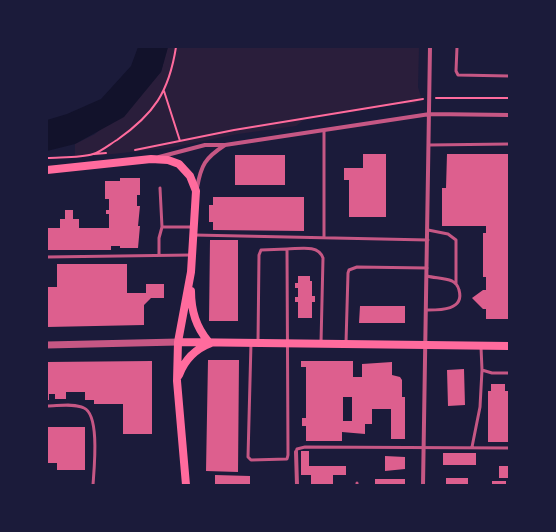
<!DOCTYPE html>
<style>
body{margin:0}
#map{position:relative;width:556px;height:532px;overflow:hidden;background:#1b1b3a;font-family:Poppins,sans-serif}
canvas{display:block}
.frame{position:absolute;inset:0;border:48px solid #1b1b3a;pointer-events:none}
</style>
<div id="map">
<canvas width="556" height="532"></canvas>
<div class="frame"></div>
</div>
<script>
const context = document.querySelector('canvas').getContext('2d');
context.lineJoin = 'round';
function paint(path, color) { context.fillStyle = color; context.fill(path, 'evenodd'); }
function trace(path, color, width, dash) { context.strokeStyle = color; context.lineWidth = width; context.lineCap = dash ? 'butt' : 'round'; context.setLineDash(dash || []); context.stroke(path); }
paint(new Path2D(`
 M168,47H419L418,87L421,97C416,107 409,103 399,104L304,120L296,126L238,134L169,148L75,158V144L95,134L161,72Z`), '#2a1e3b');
paint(new Path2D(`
 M138,47H168L161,72L124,117L75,144L47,151V120L67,114L101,99L131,66Z`), '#12122b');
paint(new Path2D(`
 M363,154H386V217H349V180H344V168H363Z
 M447,154H509V319H486V309H483L472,298L483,290H486V277H483V233H486V226H442V188H446Z
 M235,155H285V185H235Z
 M120,178H140V195H137V206H140L138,226H140L138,248H120V246H111V250H47V228H60V219H65V210H73V219H79V228H109V214H106V210H109V199H105V181H120Z
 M213,197H304V231L213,230V222H209V205H213Z
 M210,240H238V321H209Z
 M57,264H127V293H146V284H164V298H151L144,305V325L47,327V287H57Z
 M298,276H310V281H312V296H315V302H312V318H298V302H295V297H298V288H295V283H298Z
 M360,306H405V323H359Z
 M208,360H239L238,472L206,471Z
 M152,361V434H123V404H94V400H85V392H66V399H55V394H49V400H47V362Z
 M301,361H353V377H362V364L392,362V375L400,377L402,380V397H405V439H391V409H372V424H365V434L342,432V441H306V426H302V418H306V367H301ZM343,397H352V421H343Z
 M464,369L465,405L448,406L447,370Z
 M491,384H505V391H509V442H488V391H491Z
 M47,427H85V470H57V463H47Z
 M301,451H309V466H346V475H333V485H311V475H301Z
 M443,453H476V465H443Z
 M385,456L405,457V469L385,471Z
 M499,466H509V478H499Z
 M215,475L250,476V485H215Z
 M446,478H468V485H446Z
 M375,479H405V485H375Z
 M492,481H506V485H492Z`), '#dd5f8e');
trace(new Path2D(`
 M164,91L180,141
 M436,98H509
 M135,150L234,130L423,99
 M94,154L106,153
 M47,158C60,157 81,158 93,154C101,152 110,144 117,140C154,114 169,92 176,47`), '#ff6b9d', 2);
trace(new Path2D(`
 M457,47L456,71L458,75L509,76
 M429,145L509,144
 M160,188L162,227
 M428,230L448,234L456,240V284
 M194,235L428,240
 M324,238V130
 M159,255V238L162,227H193
 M47,257L191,255
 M426,310C438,310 465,311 459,290C458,286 456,283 452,281C444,278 434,278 427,276
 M258,342L259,255L261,250L287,249
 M251,343L248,457L251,460L287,459L288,455L287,249C299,249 318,244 323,258L321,343
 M346,343L348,273L349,270L357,267L427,268
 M481,347L482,370L492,373H509
 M47,406C58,406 74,403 84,408C100,415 94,469 93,485
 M472,447L480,407L482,370
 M296,452L297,449L305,447L509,448
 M357,485V483`), '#c65784', 3);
trace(new Path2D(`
 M159,157L205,145H225L430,114L509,115
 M197,188C201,165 205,158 225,145
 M296,452L297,485
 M423,485L430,47`), '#c65784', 4);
trace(new Path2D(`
 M47,345L178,342`), '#c65784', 7);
trace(new Path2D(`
 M47,170L151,159L168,160L179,164L190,176L196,191L191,272L178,342L177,381L186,485
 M191,291C191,310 196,327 208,341
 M178,342L509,346
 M179,375C185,359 195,349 211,343`), '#ff6b9d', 8);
</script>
